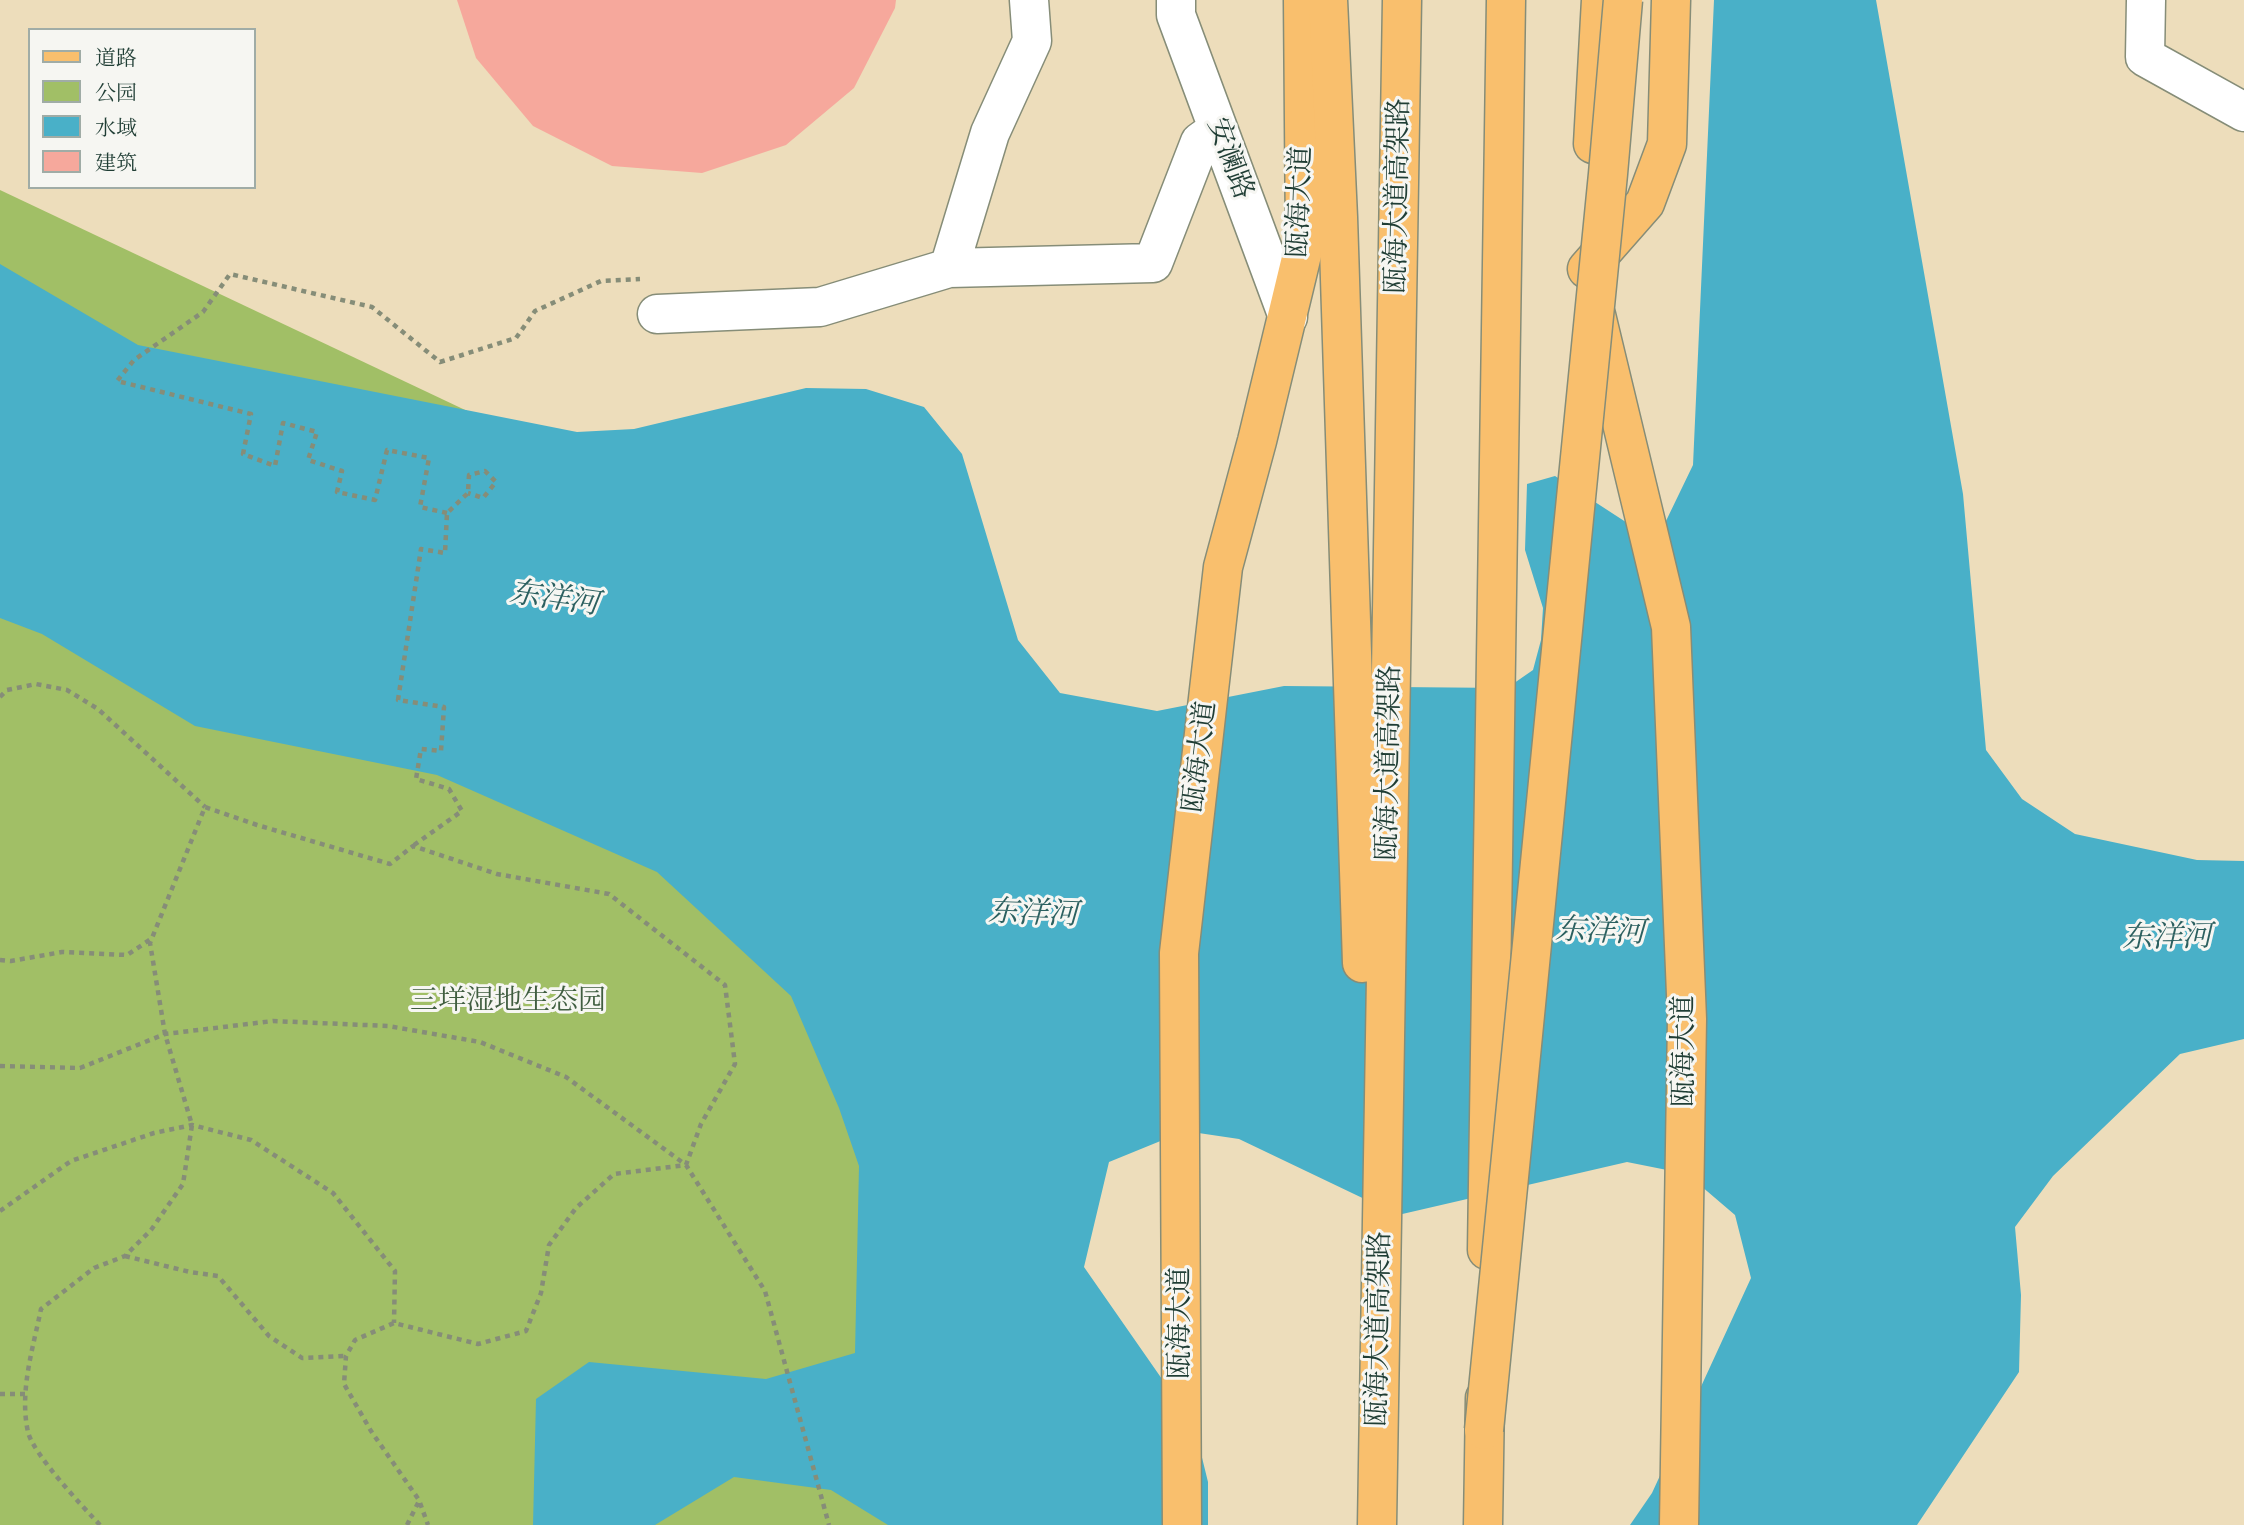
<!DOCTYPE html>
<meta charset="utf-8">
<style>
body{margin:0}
#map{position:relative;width:2244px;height:1525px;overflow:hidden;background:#edddbb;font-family:"Libre Bodoni","Noto Serif SC",serif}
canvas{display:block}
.legend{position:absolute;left:28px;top:28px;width:228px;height:161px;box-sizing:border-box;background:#f6f6f2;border:2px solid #a0aca6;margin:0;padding:9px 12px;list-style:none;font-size:21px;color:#1f3d34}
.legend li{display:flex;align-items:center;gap:14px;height:35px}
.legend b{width:35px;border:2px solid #a0aca6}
</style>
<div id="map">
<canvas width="2244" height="1525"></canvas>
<ul class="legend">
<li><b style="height:9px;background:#f9bf6d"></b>道路</li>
<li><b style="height:19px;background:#a1bf66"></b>公园</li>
<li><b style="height:19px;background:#49b0c8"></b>水域</li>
<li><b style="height:19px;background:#f6a89c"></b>建筑</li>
</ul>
</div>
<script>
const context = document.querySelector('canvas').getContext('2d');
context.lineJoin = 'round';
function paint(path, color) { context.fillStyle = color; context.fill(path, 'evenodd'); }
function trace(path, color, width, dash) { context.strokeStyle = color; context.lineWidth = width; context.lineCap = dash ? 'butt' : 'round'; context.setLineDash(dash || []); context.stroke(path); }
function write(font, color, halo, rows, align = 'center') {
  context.font = font + ' "Libre Bodoni","Noto Serif SC",serif'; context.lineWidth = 6; context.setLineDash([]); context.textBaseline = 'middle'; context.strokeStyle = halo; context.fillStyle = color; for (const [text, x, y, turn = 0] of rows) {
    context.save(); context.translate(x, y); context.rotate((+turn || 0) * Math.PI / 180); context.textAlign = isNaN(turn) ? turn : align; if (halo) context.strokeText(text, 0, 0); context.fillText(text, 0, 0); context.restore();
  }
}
paint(new Path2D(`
 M0,190L1017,671L1018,1525H0Z`), '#a1bf66');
paint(new Path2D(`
 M1714,0H1876L1963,494L1986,750L2022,799L2075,834L2197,860L2244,861V1039L2180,1054L2053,1176L2015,1227L2021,1295L2019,1372L1917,1525H1630L1652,1493L1751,1278L1735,1215L1687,1174L1627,1162L1398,1215L1239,1139L1185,1131L1109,1162L1084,1267L1194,1425L1208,1482V1525H888L831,1490L734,1477L655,1525H533L536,1399L589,1362L766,1379L855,1353L859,1166L839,1108L791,996L657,872L437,775L195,726L42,634L0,618V264L138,345L577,432L634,429L806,388L866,389L924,407L962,454L1018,640L1060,693L1157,711L1284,686L1507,688L1533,670L1541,640L1543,608L1525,550L1527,484L1555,476L1635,528L1665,523L1693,465Z`), '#49b0c8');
paint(new Path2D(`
 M457,0H896L895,8L854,88L786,145L702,173L612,166L533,126L476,58Z`), '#f6a89c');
const minor = new Path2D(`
 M1176,0V15L1288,317
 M2146,0L2145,57L2244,112
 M949,268L990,133L1032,41L1029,0
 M657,314L820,307L949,268L1153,263L1200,142L1218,129`);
const major = new Path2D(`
 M1593,144L1601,0
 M1587,269L1645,203L1667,144L1671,0
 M1596,315L1671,627L1687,1019L1679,1525
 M1182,1525L1179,953L1223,567L1257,441L1305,242L1303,0`);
const highway = new Path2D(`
 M1328,0L1338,217L1362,963
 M1487,1250L1506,0
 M1377,1525L1402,0
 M1483,1525L1485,1398`);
trace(minor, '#868d78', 41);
trace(major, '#868d78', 41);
trace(highway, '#868d78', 41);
trace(new Path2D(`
 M447,513L420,507L429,458L387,450L375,500L337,492L342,471L308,460L317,432L283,423L275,466L243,454L251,414L117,381L134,360L203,312L230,274L372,307L440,362L516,338L535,311L601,281L640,279
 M0,697L7,690L36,684L67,690L98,709L205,807
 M414,845L462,811L449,789L416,779L421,749L441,751L444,707L398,700L421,549L445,553L447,513L468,493L469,475L485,471L496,482L483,498L468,493
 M0,960L11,961L62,952L127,955L151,939
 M0,1066L80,1068L165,1034L273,1021L388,1026L480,1042L566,1077L686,1165L765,1291L829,1525
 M0,1211L71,1161L154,1133L192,1125L251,1140L333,1193L395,1271L394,1323
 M125,1256L190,1272L218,1276L269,1336L302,1358L346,1356
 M0,1394H25
 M100,1525C83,1507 33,1454 28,1432C19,1392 33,1348 41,1309L94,1268L125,1256L151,1230L183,1184L192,1125L165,1034L150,943L205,807L257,825L390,864L413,846L497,874L609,894L725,985L735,1064L701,1124L686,1165L614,1174L576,1208L549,1245L541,1293L526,1331L478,1344L394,1323L355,1340L346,1356L344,1384L371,1431L419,1500L428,1525
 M407,1525L419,1501`), '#868d78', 4.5, [5, 5]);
trace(minor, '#fff', 38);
trace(major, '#f9bf6d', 38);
trace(highway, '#f9bf6d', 38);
const highwayBridge = new Path2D(`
 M1484,1430L1608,174L1623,0`);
trace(highwayBridge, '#868d78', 41, []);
trace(highwayBridge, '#f9bf6d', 38);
write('28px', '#1f3d34', '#f6f6f2', [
 ["安澜路",1229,159,70],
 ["瓯海大道高架路",1399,196,-89],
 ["瓯海大道",1301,202,-88],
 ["瓯海大道",1201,757,-83],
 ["瓯海大道高架路",1390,763,-89],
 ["瓯海大道",1685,1051,-90],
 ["瓯海大道",1181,1323,-90],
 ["瓯海大道高架路",1380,1329,-89]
]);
write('28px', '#405e40', '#f6f6f2', [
 ["三垟湿地生态园",508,1002]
]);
write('italic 30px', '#2c6060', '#f6f6f2', [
 ["东洋河",554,600,8],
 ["东洋河",1033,915,2],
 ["东洋河",1600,933,2],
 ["东洋河",2167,939,-1]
]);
</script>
